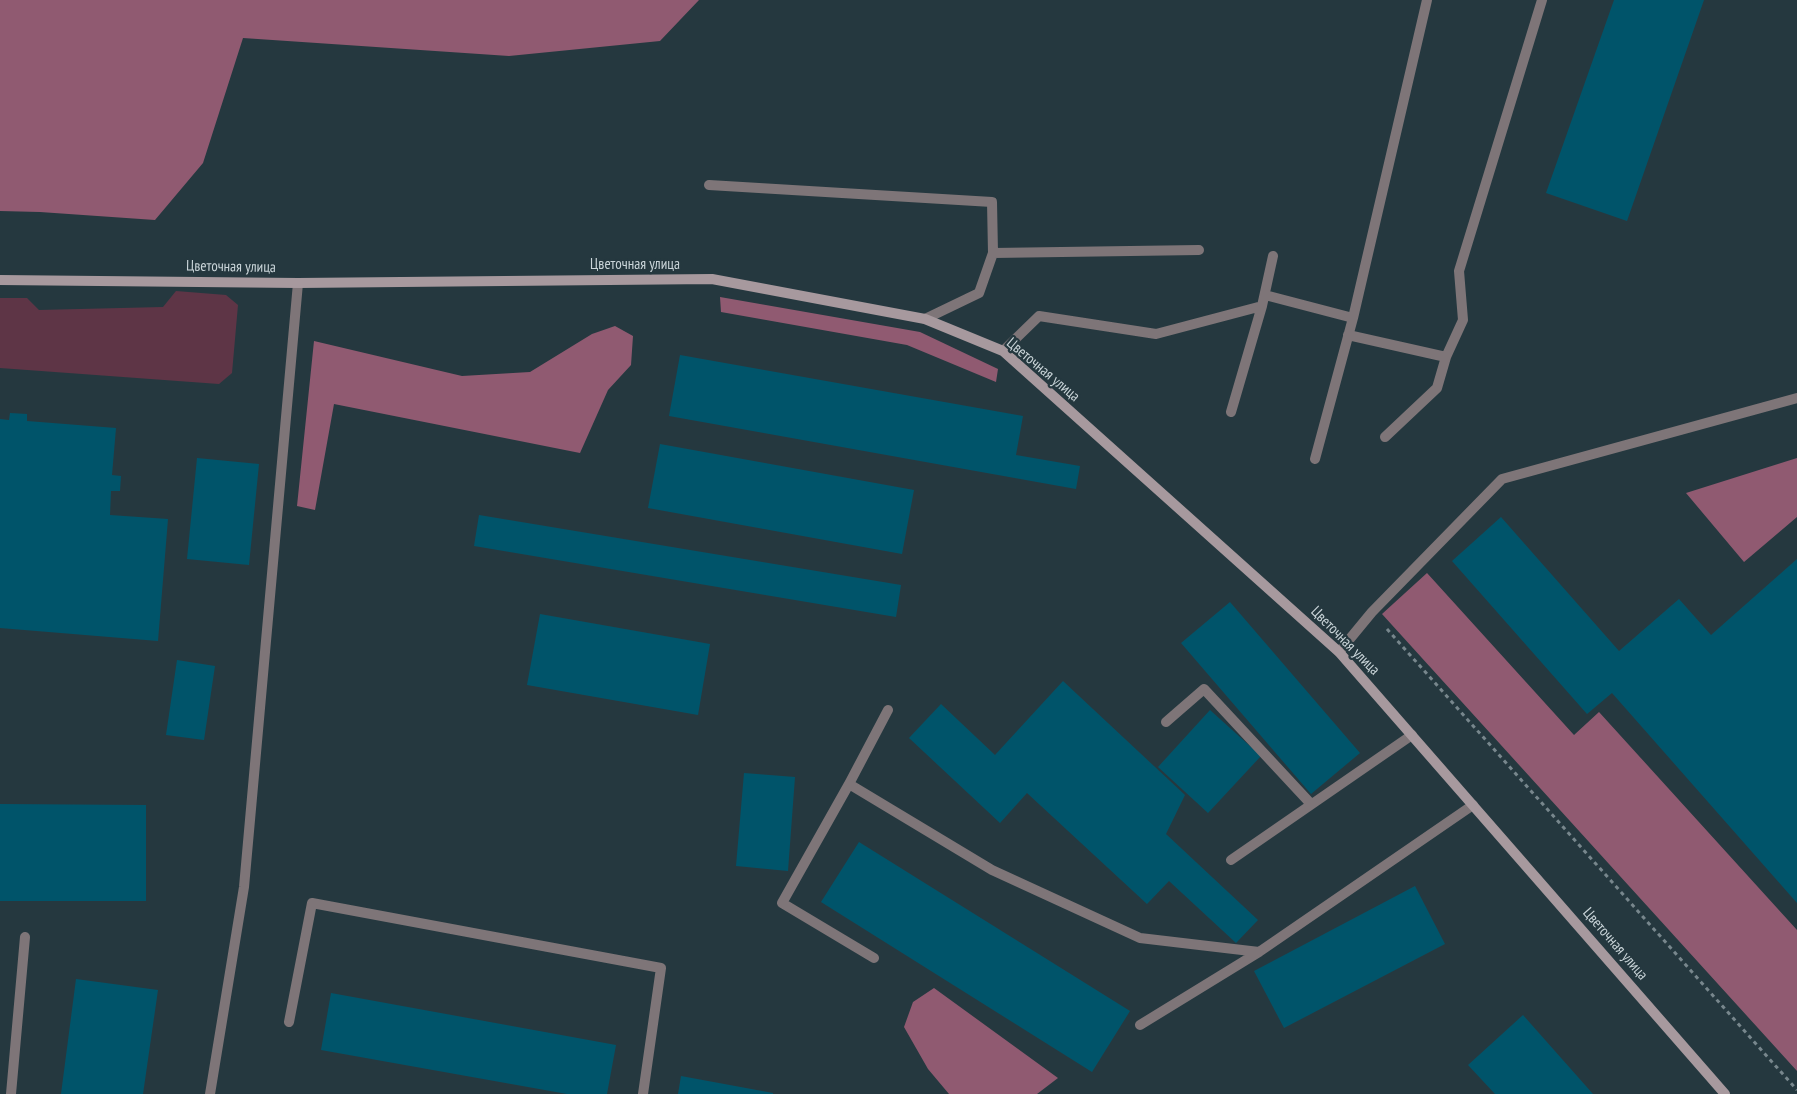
<!DOCTYPE html>
<meta charset="utf-8">
<style>
body{margin:0}
canvas{display:block;background:#25383f}
</style>
<canvas width="1797" height="1094"></canvas>
<script>
const context = document.querySelector('canvas').getContext('2d');
context.lineJoin = 'round';
function paint(path, color) { context.fillStyle = color; context.fill(path, 'evenodd'); }
function trace(path, color, width, dash) { context.strokeStyle = color; context.lineWidth = width; context.lineCap = dash ? 'butt' : 'round'; context.setLineDash(dash || []); context.stroke(path); }
function write(font, color, halo, rows, align = 'center') {
  context.font = font + ' "PT Sans Narrow",sans-serif'; context.lineWidth = 4.5; context.setLineDash([]); context.textBaseline = 'middle'; context.strokeStyle = halo; context.fillStyle = color; for (const [text, x, y, turn = 0] of rows) {
    context.save(); context.translate(x, y); context.rotate((+turn || 0) * Math.PI / 180); context.textAlign = isNaN(turn) ? turn : align; if (halo) context.strokeText(text, 0, 0); context.fillText(text, 0, 0); context.restore();
  }
}
paint(new Path2D(`
 M176,291L226,295L238,305L232,373L219,384L0,368V298H27L39,310L163,307Z`), '#5e3546');
paint(new Path2D(`
 M0,0H699L660,41L509,56L243,38L203,163L155,220L40,212L0,211Z
 M720,297L920,332L998,369L996,382L907,345L721,312Z
 M615,326L633,336L631,365L608,390L580,453L334,404L315,510L297,506L314,341L462,376L530,372L592,334Z
 M1797,458V517L1744,562L1686,493Z
 M1427,573L1574,735L1599,712L1797,930V1071L1382,614Z
 M934,988L1058,1078L1037,1094H949L928,1069L904,1027L913,1002Z`), '#905a71');
paint(new Path2D(`
 M1614,0H1704L1627,221L1546,193Z
 M680,355L1023,416L1016,455L1080,466L1076,489L669,416Z
 M10,413L27,414V421L116,428L112,475L121,476L120,491H111L110,515L168,519L158,641L0,628V419L9,420Z
 M660,444L914,490L902,554L648,508Z
 M197,458L259,464L249,565L187,559Z
 M479,515L901,585L896,617L474,546Z
 M1501,517L1619,651L1679,599L1711,635L1797,559V903L1612,693L1587,714L1452,561Z
 M1230,602L1360,753L1311,794L1181,643Z
 M540,614L710,644L698,715L527,685Z
 M177,660L215,666L204,740L166,735Z
 M1063,681L1185,795L1166,834L1258,920L1236,943L1169,881L1147,904L1027,793L1000,823L909,738L941,704L995,755Z
 M1210,710L1261,756L1208,813L1158,767Z
 M744,773L795,777L788,871L736,866Z
 M0,804L146,805V901H0Z
 M859,842L1130,1011L1092,1072L821,902Z
 M1415,886L1445,944L1284,1028L1254,971Z
 M76,979L158,990L143,1094H61Z
 M331,993L616,1045L607,1094H567L321,1050Z
 M1523,1015L1593,1094H1495L1468,1065Z
 M681,1076L773,1093V1094H678Z`), '#00546a');
trace(new Path2D(`
 M1387,629L1797,1090`), '#78878d', 3, [4, 4]);
trace(new Path2D(`
 M709,185L992,202L993,253L979,293L925,319
 M993,253L1199,250
 M1265,295L1353,318
 M1348,335L1446,357
 M1003,351L1039,316L1156,334L1262,306
 M1231,412L1262,306L1273,256
 M1385,437L1437,388L1446,357L1463,320L1459,271L1542,0
 M1315,459L1353,318L1427,0
 M1339,652L1372,612L1502,479L1797,398
 M888,710L849,784L992,870L1140,938L1259,952
 M1166,722L1204,689L1311,804
 M849,784L782,903L874,958
 M1231,860L1412,735
 M289,1022L312,903L661,968L643,1094
 M1140,1025L1259,952L1473,805
 M11,1094L25,937
 M210,1094L244,887L298,283`), '#7e7578', 10);
trace(new Path2D(`
 M0,280L298,283L712,279L925,319L1003,351L1339,652L1725,1094`), '#a7999e', 10);
write('15px', '#cad5d9', '#25383f', [
 ["Цветочная улица",635,265],
 ["Цветочная улица",231,267,1],
 ["Цветочная улица",1043,370,40],
 ["Цветочная улица",1345,641,45],
 ["Цветочная улица",1615,944,49]
]);
</script>
